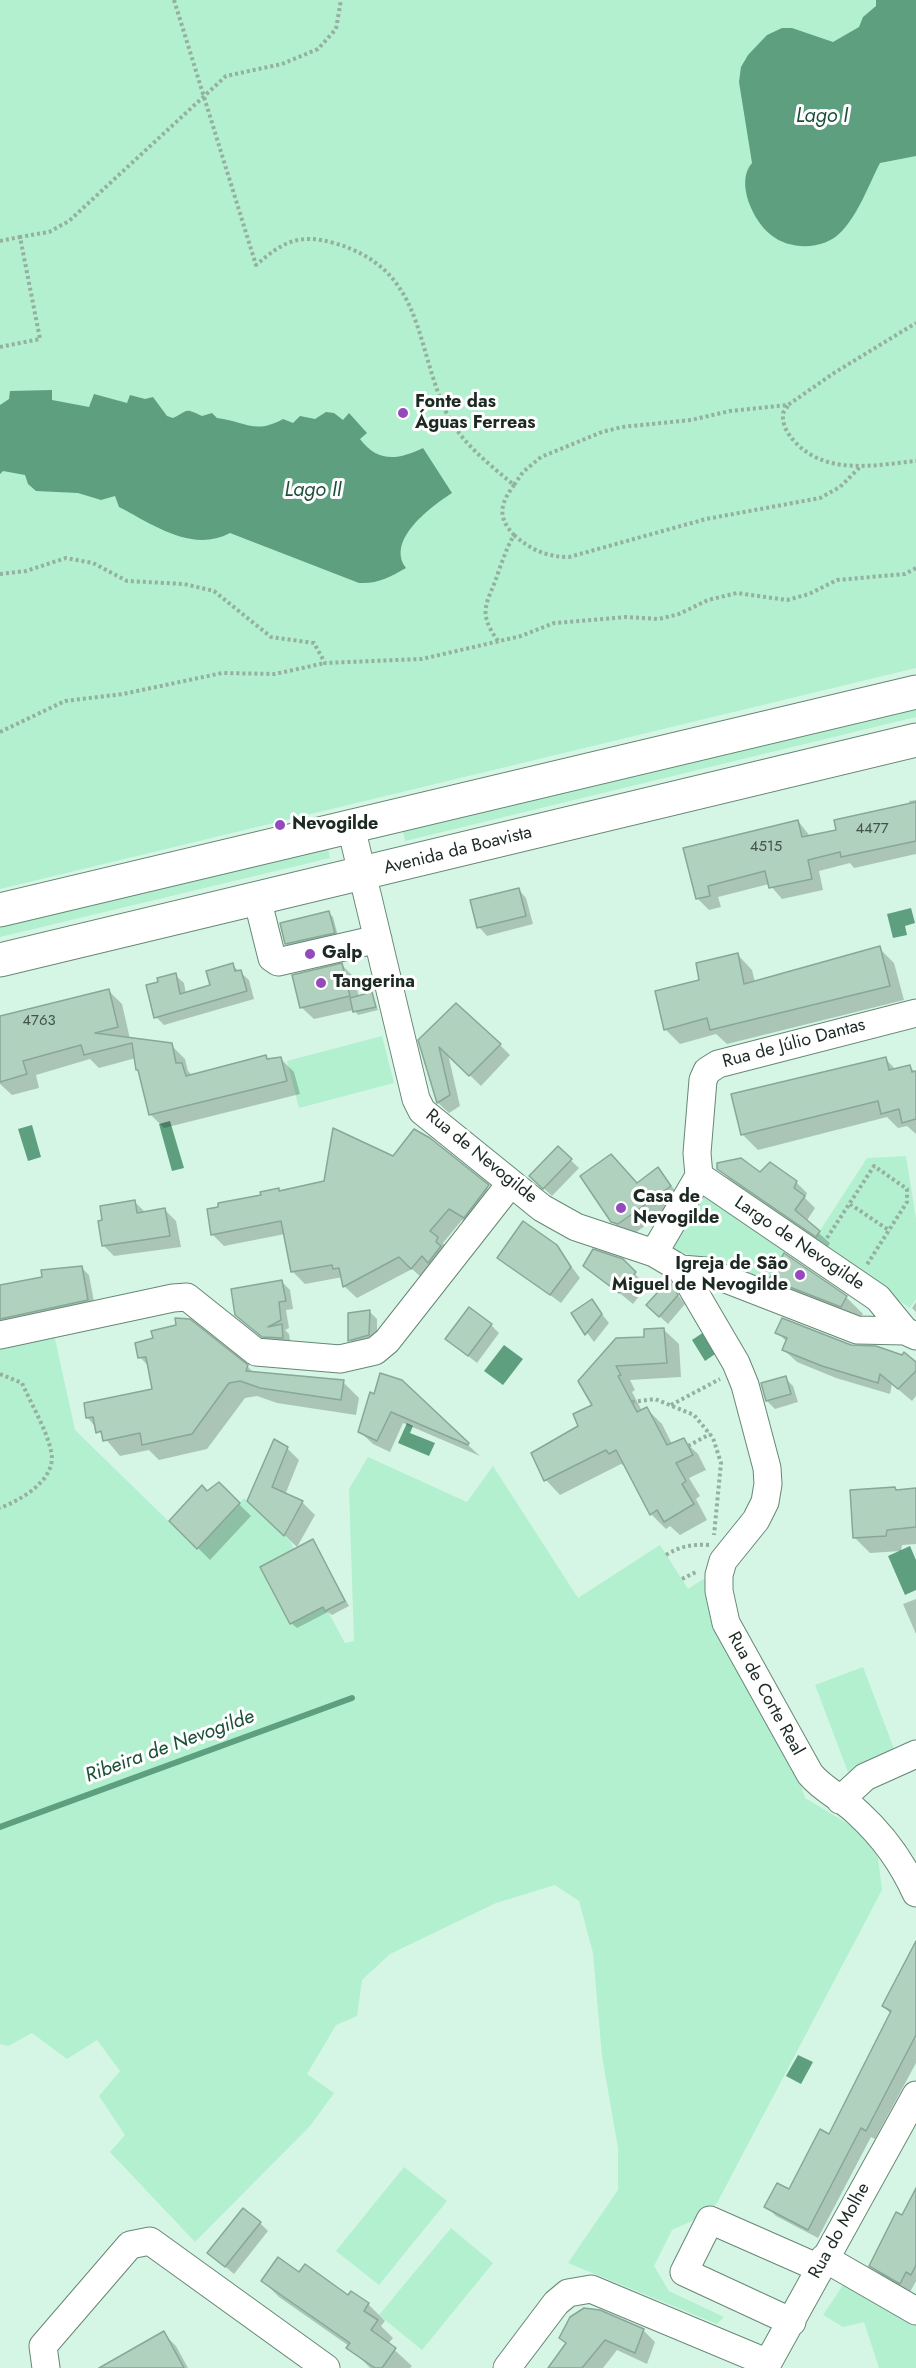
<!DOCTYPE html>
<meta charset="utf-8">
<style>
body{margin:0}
canvas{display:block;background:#d5f6e4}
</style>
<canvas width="916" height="2368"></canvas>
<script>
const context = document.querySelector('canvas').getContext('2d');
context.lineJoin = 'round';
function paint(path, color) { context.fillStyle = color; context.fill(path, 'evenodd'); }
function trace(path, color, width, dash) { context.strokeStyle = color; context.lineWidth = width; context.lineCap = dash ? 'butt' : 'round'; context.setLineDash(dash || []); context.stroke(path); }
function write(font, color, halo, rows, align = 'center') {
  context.font = font + ' Jost,sans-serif'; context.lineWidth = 6; context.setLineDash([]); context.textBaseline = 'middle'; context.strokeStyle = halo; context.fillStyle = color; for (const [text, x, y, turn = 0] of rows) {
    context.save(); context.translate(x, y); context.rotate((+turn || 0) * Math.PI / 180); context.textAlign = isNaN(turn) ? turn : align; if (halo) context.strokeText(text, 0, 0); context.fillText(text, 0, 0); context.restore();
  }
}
paint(new Path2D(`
 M0,0H916V668L0,889Z
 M916,703V717L405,841L402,827Z
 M327,845L330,858L0,937V923Z
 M382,1036L394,1083L299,1108L287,1061Z
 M906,1156L916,1219V1299L910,1308L812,1243L867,1158Z
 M699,1184L789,1245L766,1284L663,1245Z
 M52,1325L75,1430L197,1549L244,1498L290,1541L345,1643L354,1641L349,1489L368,1457L467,1502L493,1466L578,1598L660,1545L688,1589L705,1578L718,1631L796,1769L805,1798L862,1832L878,1858L882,1890L717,2203L705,2215L672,2230L654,2266L669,2291L724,2317L717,2324L568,2263L618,2190V2148L602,2056L593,1953L579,1901L555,1885L496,1903L390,1954L362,1980L357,2016L336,2025L307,2074L334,2093L310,2126L195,2242L110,2152L125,2135L99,2096L120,2071L97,2040L67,2059L32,2033L8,2046L0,2044V1338Z
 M863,1667L896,1754L848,1772L815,1685Z
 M404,2167L447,2201L379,2285L336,2251Z
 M451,2228L493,2263L422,2350L379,2315Z
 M847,2279L916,2315V2368H879L864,2322L843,2327L823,2315Z`), '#b2f0d0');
paint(new Path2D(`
 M876,0H916V156L880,163C869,184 859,213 842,231C825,250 791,251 771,235C753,221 735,182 752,163L739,82L741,67L748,55L767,35L782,28H792L833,42L859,27L863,17L876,6Z
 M52,390V400L89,407L94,394L127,403L130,395L145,399L153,397L167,416L173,418C189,411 183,407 202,416L212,413L217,418C244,421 255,435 283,419L293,423L300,416L315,419L326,412L334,413L343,420L349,413L367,433L360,439C378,463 398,460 423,448L452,493C432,506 385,540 406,568C390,577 378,584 359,583L230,533C192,553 154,525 119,507L115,496L101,500L78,493L36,491L28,484L25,475L3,471L0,474V405L9,399L10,391Z
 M911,908L915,923L905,926L907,935L893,938L887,914Z
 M170,1121L184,1168L172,1171L159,1124Z
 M32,1125L41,1157L28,1161L18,1129Z
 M704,1332L718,1352L705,1361L692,1340Z
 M504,1345L523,1359L503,1385L484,1371Z
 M407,1423L413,1426L410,1433L435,1443L429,1456L398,1443Z
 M910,1546L916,1560V1590L905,1595L888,1556Z
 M798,2055L813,2062L801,2084L786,2076Z`), '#5d9f7f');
paint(new Path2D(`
 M916,800V854L854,868L850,863L819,871L823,890L782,899L769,884L718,897L721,907L709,910L698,899L685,849L798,821L810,836L837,831L910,805L909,801Z
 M518,889L526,898L533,924L487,936L479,927Z
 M329,913L333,917L338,936L290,947L286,944Z
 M879,948L894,963L904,1000L727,1044L716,1034L680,1044L665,1029L701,981L738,955L752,970L755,982Z
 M232,965L249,980L254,999L164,1025L156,1017L160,983L175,975L184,983L186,994L212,986Z
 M342,965L354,977L359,997L371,994L378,1010L358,1015L354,1010L314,1019L301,1007Z
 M108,990L122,1004L130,1039L171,1045L185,1059L188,1071L193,1076L266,1057L269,1061L280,1058L294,1072L300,1094L164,1128L150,1114L136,1058L99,1068L90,1059L36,1075L39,1088L12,1095L0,1084V1016Z
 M420,1040L500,1045L510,1055L481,1086L448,1054L460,1106L449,1113L436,1101Z
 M885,1058L896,1070L909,1067L916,1072V1134L907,1126L898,1128L887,1117L758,1150L742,1134Z
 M429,1139L500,1199L477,1229L462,1220L443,1243L449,1250L424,1280L412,1269L357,1298L344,1286L343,1277L305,1284L292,1271L285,1234L224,1246L212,1234L263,1196L278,1190L281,1192L326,1183L394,1158Z
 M558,1148L579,1168L552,1196L539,1184Z
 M718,1168L760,1174L796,1182L807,1193L805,1198L815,1208L806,1222L830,1243L828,1247L730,1180Z
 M658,1169L682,1199L631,1236L625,1234L612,1221L637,1184Z
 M135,1202L146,1213L165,1210L176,1221L181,1247L114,1256L103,1245Z
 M556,1246L580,1278L561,1303L499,1258Z
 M622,1261L647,1286L633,1304L585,1265Z
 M82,1268L89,1275L95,1307L0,1327V1287Z
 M771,1279L846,1297L863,1314L857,1322L787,1295Z
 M282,1282L290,1290L293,1309L286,1310L289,1328L285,1330L289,1334L291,1346L272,1344L245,1323Z
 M669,1283L685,1304L668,1324L656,1313Z
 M592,1301L609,1323L594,1342L573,1314Z
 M916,1302V1312L912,1308Z
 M369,1311L377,1319V1343L357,1348L350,1340Z
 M491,1325L499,1333L477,1363L447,1339Z
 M664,1330L679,1344L681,1377L630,1380L635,1390L632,1392L642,1411L647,1409L662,1424L672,1444L683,1440L698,1454L706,1470L689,1478L700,1496L696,1499L707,1520L680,1535L670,1526L666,1529L651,1514L627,1467L621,1464L560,1495L546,1480L594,1406L580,1381Z
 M777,1332L851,1346L916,1364V1396L912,1401L892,1384L890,1394L836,1378L797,1362L784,1350L787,1342Z
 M137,1344L247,1366L254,1373L343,1382L359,1398L356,1415L277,1403L257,1396L245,1398L207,1449L159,1460L149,1450L120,1456L87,1417L153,1391L149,1367L140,1357Z
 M785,1378L793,1386L798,1402L775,1409L767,1401Z
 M375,1396L468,1445L480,1456L403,1423L390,1452L373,1444L360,1432Z
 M287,1448L299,1460L285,1495L302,1502L315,1515L297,1547L261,1513Z
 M219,1484L251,1516L210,1560L171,1521Z
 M916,1489V1544L902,1545L901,1551L870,1553L854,1537Z
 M313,1541L349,1606L332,1615L328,1612L297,1628L291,1623Z
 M916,1599V1634L903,1604Z
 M916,1966V2063L875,2139L871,2137L818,2238L776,2216L766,2206L790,2192L830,2136L891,2014L883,2006Z
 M916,2191V2281L910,2292L881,2275L871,2266Z
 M260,2223L268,2231L234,2274L209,2253Z
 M300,2274L349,2297L352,2293L369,2305L385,2321L381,2326L393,2338L388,2344L412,2366L410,2368H370L349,2346L279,2297L263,2281Z
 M643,2330L655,2342L647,2364L617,2350L603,2368H550L567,2344L561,2338Z
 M163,2333L176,2346L188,2368H102Z`), '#0003');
trace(new Path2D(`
 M0,1827L352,1698`), '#5d9f7f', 6);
const building = new Path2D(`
 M916,802V841L841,857L840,852L808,860L812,879L769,888L765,871L708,886L710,896L696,899L683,848L798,820L802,837L836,830L834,820Z
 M519,888L526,916L477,928L470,900Z
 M329,911L335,933L285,944L280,923Z
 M880,946L890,986L710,1030L707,1018L664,1030L655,991L699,980L696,963L738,953L744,984Z
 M233,963L235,971L241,970L247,991L154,1018L146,985L158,982L157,978L176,973L180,994L210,985L206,971Z
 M342,963L350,996L300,1008L292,975Z
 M109,989L118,1027L95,1033L172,1043L176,1063H182L186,1076L266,1055L267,1059L281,1057L287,1081L149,1115L138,1070H136L132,1043L84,1055L81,1045L23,1061L27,1074L0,1082V1016Z
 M372,992L376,1007L353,1012L350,998Z
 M456,1003L501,1044L469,1076L439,1047L450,1095L437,1103L418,1040Z
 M886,1057L889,1070L910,1065L912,1072L916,1071V1119L902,1123L899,1109L881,1114L878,1101L741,1135L731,1094Z
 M333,1128L393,1156L414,1129L430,1138L489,1185L464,1218L449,1209L430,1231L438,1237L436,1242L441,1246L428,1263L422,1256L411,1269L399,1257L343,1287L339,1268L333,1269L332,1265L291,1272L281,1221L211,1235L207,1209L218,1207V1203L261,1195L260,1192L279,1188V1191L324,1181Z
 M558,1146L572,1159L543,1189L529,1176Z
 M611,1154L637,1183L658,1167L671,1186L618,1224L611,1222L580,1176Z
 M741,1158L760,1172L770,1162L797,1181L794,1188L805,1196L795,1210L820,1231L816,1237L717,1169V1163Z
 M135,1200L137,1213L165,1208L170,1236L102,1246L98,1221L102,1220L100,1206Z
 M523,1221L557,1245L571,1267L550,1295L497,1258Z
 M593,1249L623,1259L636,1272L619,1293L583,1266Z
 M784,1253L847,1296L841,1307L769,1279Z
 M82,1266L88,1300L0,1319V1285L42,1277L41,1270Z
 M282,1280L286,1301L279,1302L281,1320L268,1327L282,1324L283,1338L262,1337L235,1315L231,1289Z
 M669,1280L678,1295L659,1317L646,1305Z
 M592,1299L602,1314L585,1335L571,1313Z
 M469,1307L492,1324L468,1356L445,1339Z
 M370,1310L369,1335L348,1341V1313Z
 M175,1318L190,1319L248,1365L246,1371L344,1380L341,1400L260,1388L240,1381L229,1383L192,1434L142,1445L140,1433L103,1441L101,1431L96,1433L93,1417L86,1418L84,1403L152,1389L146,1357L138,1358L135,1343L153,1338L151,1331L176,1325Z
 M782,1318L851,1345L876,1346L902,1355L904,1352L916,1362V1371L898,1389L880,1374L878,1383L822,1366L782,1350L787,1338L775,1333Z
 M664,1328L667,1363L616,1366L621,1375L618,1376L637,1412L647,1407L667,1445L684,1438L693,1455L676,1463L686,1481L682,1484L694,1504L664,1522L657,1510L650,1515L616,1450L609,1454L606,1450L544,1481L531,1453L578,1426L573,1414L592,1405L578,1381L616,1338L644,1337V1329Z
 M380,1373L402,1380L469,1443L468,1445L391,1412L377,1441L358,1432L370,1392L374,1394Z
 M786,1376L791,1394L766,1401L761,1383Z
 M274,1439L288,1447L272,1487L303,1501L284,1536L247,1501Z
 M219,1482L240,1503L197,1549L169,1521L202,1485L207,1491Z
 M895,1487L896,1490L916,1488V1527L887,1530L886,1536L853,1538L850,1490Z
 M313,1539L345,1601L325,1611L323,1607L290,1624L260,1567Z
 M916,1941V2035L866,2131L861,2128L808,2230L764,2207L777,2183L789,2189L820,2129L829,2134L891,2011L882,2006Z
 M916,2188V2265L911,2275L906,2272L900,2284L869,2266L896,2212L902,2215Z
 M243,2208L261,2222L225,2267L207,2253Z
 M278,2257L299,2272L305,2264L348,2295L351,2291L369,2303L364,2311L378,2320L371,2330L396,2348L382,2368H375L346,2348L350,2343L261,2281Z
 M584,2308L600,2310L644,2329L635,2353L605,2340L582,2368H548L566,2343L559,2338L570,2317Z
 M164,2331L184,2368H99Z`);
paint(building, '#b1d1bf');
trace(building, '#88a796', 1.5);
const minor = new Path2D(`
 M351,827L416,1099L422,1111L542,1208L576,1227L654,1253
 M257,898L272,958L278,962L378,939
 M699,1176L697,1153L703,1080L707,1071L718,1064L916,1013
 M681,1269L736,1363L745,1385L767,1468L768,1484L765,1502L756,1520L723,1561L719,1575V1591L726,1623L810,1774C824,1791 843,1798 858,1813C882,1835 903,1864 916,1893
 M905,1331L878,1298L699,1176L654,1253L681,1269L705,1271L857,1330L905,1331L916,1336
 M0,1335L173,1298L187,1297L256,1352L340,1359L375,1351L387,1341L511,1183
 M840,1800L865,1777L916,1754
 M824,2258L916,2311
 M792,2322L684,2272L710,2220L819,2268
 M46,2368L43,2346L130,2245L150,2241L326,2368
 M507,2368L556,2303L568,2293L591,2289L768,2363
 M765,2368L916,2095`);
const major = new Path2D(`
 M0,910L916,692
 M0,960L916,740`);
trace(minor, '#688776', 29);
trace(major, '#688776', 35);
trace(new Path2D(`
 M174,0L256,265C283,242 298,233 334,243C424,269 414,342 446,412C461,443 489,464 514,485L523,472L541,457L602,432L622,427L691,420L730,411L788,405L834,373L916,323
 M0,241L20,237
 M0,347L40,339L20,237L49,232L69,221L226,76L282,64L318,49L336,29L341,0
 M788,406L783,413C782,425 787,433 795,442C827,476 875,465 916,461
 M514,535C531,550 547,557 569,557L706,519L820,498L840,487L860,467
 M0,574L26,571L66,558L93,563L127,581L184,584L214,591L271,637L314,643L325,663L422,659L521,636L554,623L626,617L659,619L679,614L708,600L737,593L787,600L809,594L837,580L905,574L916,568
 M498,641C475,609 489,603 499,570C504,557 507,547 514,535C497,517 500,504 514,485
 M0,732L65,701L123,694L222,673L275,674L325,663
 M850,1204L890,1231
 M827,1238L874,1166L907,1189V1202L866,1266
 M0,1374L22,1383C31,1404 46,1428 51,1451C58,1479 21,1500 0,1508
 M632,1402L655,1399L694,1415L713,1438L721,1463L714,1535
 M671,1405L720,1379
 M688,1446L710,1434
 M666,1555C680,1546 693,1544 709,1545
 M682,1579L698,1571`), '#95afa0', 4, [3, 3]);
trace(minor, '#fff', 27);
trace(major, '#fff', 33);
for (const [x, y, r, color] of [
 [403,413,6,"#944abc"],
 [280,825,6,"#944abc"],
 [310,954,6,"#944abc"],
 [321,983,6,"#944abc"],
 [621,1208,6,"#944abc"],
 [800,1275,6,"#944abc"]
]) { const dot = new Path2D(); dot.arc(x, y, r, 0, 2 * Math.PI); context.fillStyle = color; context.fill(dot); trace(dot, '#fff', 2); }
write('15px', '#42544a', null, [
 ["4477",872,829],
 ["4515",766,847],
 ["4763",39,1021]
]);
write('bold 18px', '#1d2a23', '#fff', [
 ["Fonte das",415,403],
 ["Águas Ferreas",415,424],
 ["Nevogilde",292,825],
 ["Galp",322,954],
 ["Tangerina",333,983],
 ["Casa de",633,1198],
 ["Nevogilde",633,1219],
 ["Igreja de São",788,1265,"right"],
 ["Miguel de Nevogilde",788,1286,"right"]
], 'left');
write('18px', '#1d2a23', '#fff', [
 ["Avenida da Boavista",458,851,-14],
 ["Rua de Júlio Dantas",794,1044,-15],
 ["Rua de Nevogilde",481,1157,39],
 ["Largo de Nevogilde",799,1244,34],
 ["Rua de Corte Real",765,1694,61],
 ["Rua do Molhe",840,2231,-61]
]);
write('italic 20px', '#1b4f39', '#fff', [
 ["Lago I",822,117],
 ["Lago II",313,491],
 ["Ribeira de Nevogilde",170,1747,-20]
]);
</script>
